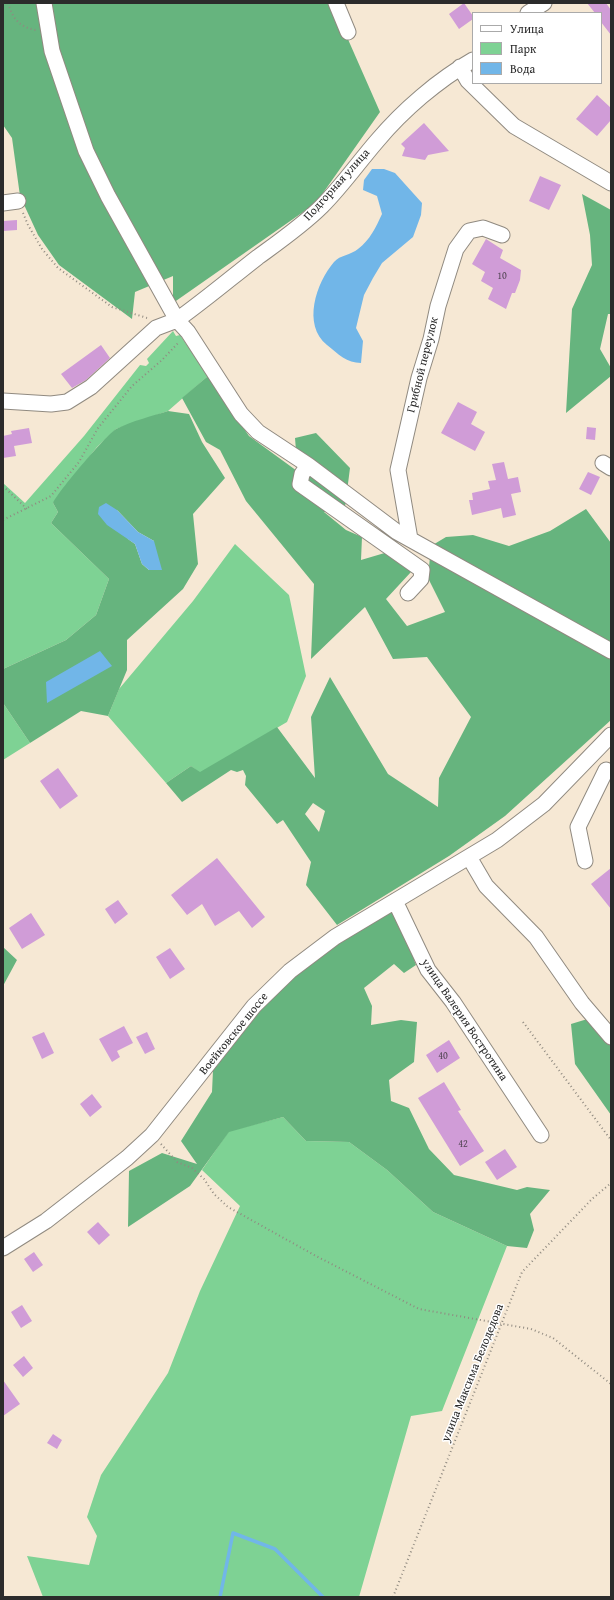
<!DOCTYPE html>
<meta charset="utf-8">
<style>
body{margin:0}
#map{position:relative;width:614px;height:1600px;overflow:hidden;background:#f6e8d4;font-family:"Gentium Book Plus",serif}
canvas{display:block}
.frame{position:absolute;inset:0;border:4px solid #2b2b2b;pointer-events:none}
.legend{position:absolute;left:472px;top:12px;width:130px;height:72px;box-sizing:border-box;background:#fff;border:1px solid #aaa;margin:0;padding:5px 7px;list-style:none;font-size:12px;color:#2b2b2b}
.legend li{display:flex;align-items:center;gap:8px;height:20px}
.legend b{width:20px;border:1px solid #aaa}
</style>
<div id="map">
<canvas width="614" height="1600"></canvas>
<div class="frame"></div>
<ul class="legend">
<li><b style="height:5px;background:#fff"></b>Улица</li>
<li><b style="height:11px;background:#7ed294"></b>Парк</li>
<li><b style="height:11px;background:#71b6e8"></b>Вода</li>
</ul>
</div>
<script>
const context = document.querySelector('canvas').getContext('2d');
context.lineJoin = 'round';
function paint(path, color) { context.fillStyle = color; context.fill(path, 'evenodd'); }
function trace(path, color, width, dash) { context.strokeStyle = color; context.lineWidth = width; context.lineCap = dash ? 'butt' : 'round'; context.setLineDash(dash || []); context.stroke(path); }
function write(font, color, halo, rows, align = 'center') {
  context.font = font + ' "Gentium Book Plus",serif'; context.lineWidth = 3; context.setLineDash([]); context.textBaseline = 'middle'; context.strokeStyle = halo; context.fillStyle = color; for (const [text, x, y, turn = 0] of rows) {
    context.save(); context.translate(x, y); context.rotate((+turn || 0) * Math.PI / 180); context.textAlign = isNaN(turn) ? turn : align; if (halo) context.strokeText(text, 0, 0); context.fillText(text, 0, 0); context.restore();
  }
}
paint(new Path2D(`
 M173,331L176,336L180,335L208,376L168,411L116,429L97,447L53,503L58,512L51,523L109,579L96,615L66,640L3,669V483L25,503L84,436L140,365L146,366L149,363L147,359Z
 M235,544L289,595L306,676L287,722L200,773L191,766L166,783L108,716L119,689L193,601Z
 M3,703L30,743L3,760Z
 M283,1117L306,1141L349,1142L387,1170L433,1212L507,1246L442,1411L411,1416L359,1597H43L27,1556L89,1565L97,1536L87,1517L101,1475L168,1373L200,1291L240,1206L202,1170L229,1131Z`), '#7ed294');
paint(new Path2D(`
 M3,3H332L380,112L316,203L173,303V276L135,292L132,319L59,265L38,235L20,196L12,138L3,125Z
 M582,194L611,210V314H608L600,349L611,368V376L566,413L572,309L592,265L590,235Z
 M208,376L249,436L297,471L308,473L297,463L295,438L316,433L350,468L345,507L324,512L346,530L362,537L361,560L388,552L411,572L386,599L407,626L445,612L428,578L431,546L446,537L473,535L509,546L550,531L586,509L611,543V720L505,816L449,856L337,925L306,885L311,862L283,820L277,824L245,785L246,776L243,770L237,772L231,770L182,802L166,783L191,766L200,772L277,727L315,778L311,717L330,677L388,774L438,807L439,778L471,717L427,657L393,659L365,607L311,659L314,584L246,501L220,450L206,442L182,398ZM313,803L325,811L319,832L305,814Z
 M168,411L189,414L202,442L225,478L193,514L198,564L183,589L127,640V670L108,716L81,711L30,743L3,703V669L66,640L96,615L109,579L51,523L58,512L53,503C57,493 106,435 116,429C132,421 152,416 168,411ZM117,510L138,532L154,541L149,570L142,564L135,544L128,539Z
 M387,912H397L416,965L404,973L394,964L364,988L372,1006L371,1025L401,1020L417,1022L414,1062L389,1080L391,1101L409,1108L429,1149L454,1175L517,1190L527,1187L550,1190L530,1214L534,1230L527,1248L507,1246L433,1212L387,1170L349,1142L306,1141L283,1117L229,1132L190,1186L128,1227L129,1171L162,1153L197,1164L181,1141L212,1092L213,1070L253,1018L317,955Z
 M3,947L17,960L3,986Z
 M594,1017L611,1034V1115L575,1064L571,1024Z`), '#66b47e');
paint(new Path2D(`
 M372,169H384L395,173L422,203L421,215L413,237L382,263L373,278L364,295L356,328L363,341L361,363C347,363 338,354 327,345C302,325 316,283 334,262C340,255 351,255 358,249C370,240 376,227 382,214L377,196L363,190L364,180Z
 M106,503L117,510L138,532L154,541L162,570H149L142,564L135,544L107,525L98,514L99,507Z
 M100,651L112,666L47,703L46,682Z`), '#71b6e8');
trace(new Path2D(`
 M220,1597L233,1533L275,1549L323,1597`), '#71b6e8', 3.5);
paint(new Path2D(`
 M464,3L473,16V19L459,29L449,14Z
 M587,3H606L611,10V35L601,22V13H595Z
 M597,95L611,108V120L597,136L576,119Z
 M424,123L449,151L428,155L425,160L402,156L405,148L401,144Z
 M540,176L561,185L549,210L529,201Z
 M17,220V230L3,231V221Z
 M486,239L503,250L500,258L521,270L520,280L515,293H512L506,309L488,299L493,288L481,281L485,272L472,264Z
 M101,345L110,358L86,380L72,388L61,374Z
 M458,402L477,412L471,424L485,432L475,451L441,433Z
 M587,427L596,428L595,440L586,439Z
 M29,428L32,443L14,446L16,456L3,458V436L12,434L11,431Z
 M504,462L508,479L518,477L521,492L511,494L516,515L503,518L501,508L472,515L469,500H473L472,493L490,489L488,481L496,480L492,464Z
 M588,472L600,477L591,495L579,489Z
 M58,768L78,796L60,809L40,781Z
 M217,858L265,917L252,928L239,911L215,926L202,904L187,915L171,895Z
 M611,868V909L591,884Z
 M118,900L128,914L115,924L105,909Z
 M31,913L45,935L22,949L9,928Z
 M170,948L185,969L170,979L156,957Z
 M124,1026L133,1043L117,1051L120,1057L112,1062L99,1039Z
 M44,1032L54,1053L42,1059L32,1037Z
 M147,1032L155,1049L145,1054L136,1037Z
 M449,1040L460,1058L437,1073L426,1055Z
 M444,1082L461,1110L458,1111L484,1151L460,1166L418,1098Z
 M92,1094L102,1107L90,1117L80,1104Z
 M505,1149L517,1167L497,1180L485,1162Z
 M98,1222L110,1235L99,1245L87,1232Z
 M34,1252L43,1265L33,1272L24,1259Z
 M22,1305L32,1321L21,1328L11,1312Z
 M24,1356L33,1368L23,1377L13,1365Z
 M3,1380L20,1404L3,1416Z
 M53,1434L62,1440L57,1449L47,1443Z`), '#d09cd7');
const minor = new Path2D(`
 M44,3L52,51L86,151L108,196L177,320L188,332L241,414L258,432L308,465L397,532L611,651
 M336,3L348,32
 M528,13L544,3
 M460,67L468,81L514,126L611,183
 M3,203L18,201
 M3,401L51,404L67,402L91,387L156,328L177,320C205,300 231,278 258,257C280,241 303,225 322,206C342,186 358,163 377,141C403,110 438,80 473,60
 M603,463L611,468
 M308,465L302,474L300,484L422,570L421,579L408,593
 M410,539L398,470L419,378L431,339L438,306L456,249L469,231L483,228L502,235
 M469,857L486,886L536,937L582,1003L611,1037
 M585,861L578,827L606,770
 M395,901L428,970L453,1002L541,1135
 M3,1248L46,1221L127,1158L152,1135L254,1006L290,971L335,937L497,840L544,804L611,735`);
trace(minor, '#908a80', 17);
trace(new Path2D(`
 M8,3C13,19 19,27 36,30
 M23,213L28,225L42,249L58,268L112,307L147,318
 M3,486L27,509
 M3,520L51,496L79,462L98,428L132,386L162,360L179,342
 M523,1022L611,1140
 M161,1144L177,1162L192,1168L204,1179L214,1194L228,1207L316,1256L419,1309L531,1329L553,1338L611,1384
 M393,1597L522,1272L592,1199L611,1183`), '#908a80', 2, [1, 3]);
trace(minor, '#fff', 15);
write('10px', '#544756', null, [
 ["10",502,276],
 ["40",443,1056],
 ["42",463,1144]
]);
write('12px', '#2b2b2b', '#fff', [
 ["Подгорная улица",337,185,-48],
 ["Грибной переулок",423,365,-76],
 ["улица Валерия Востротина",464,1020,56],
 ["Воейковское шоссе",234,1034,-51],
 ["улица Максима Белодедова",473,1373,-68]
]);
</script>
